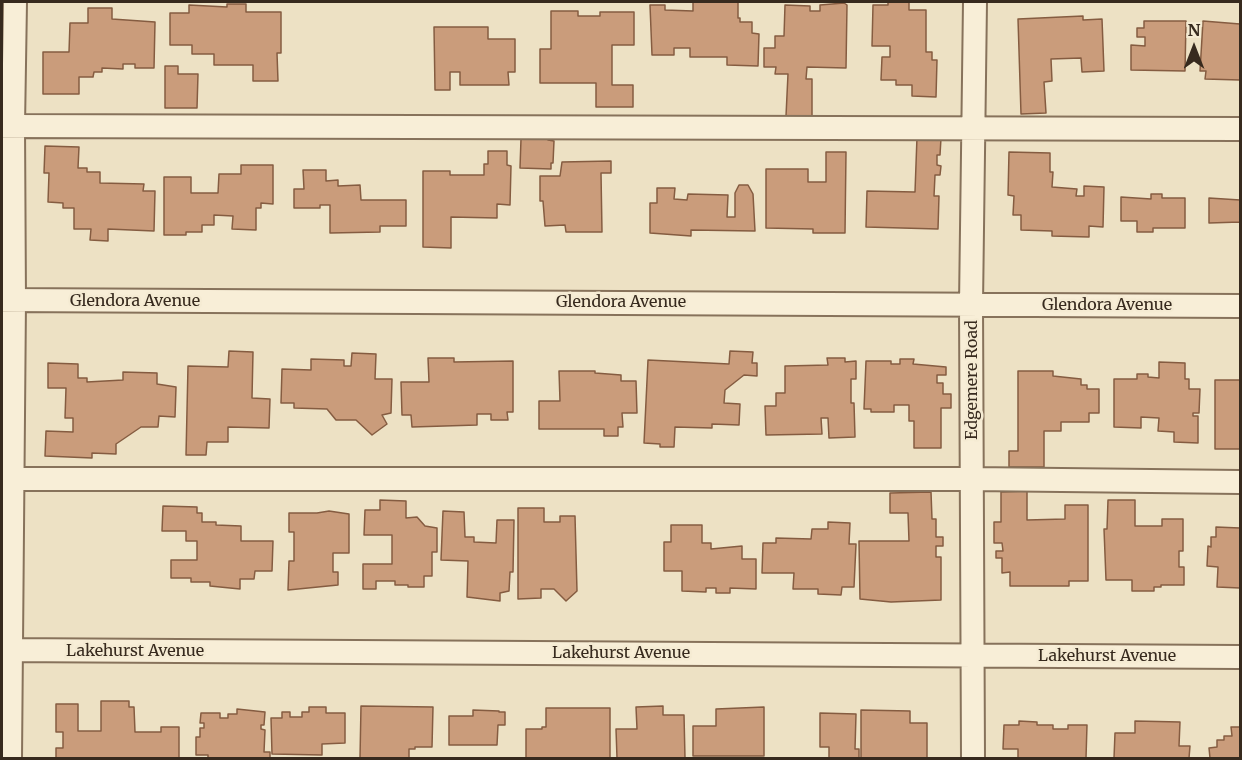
<!DOCTYPE html>
<style>
body{margin:0}
#map{position:relative;width:1242px;height:760px;overflow:hidden;background:#ede1c4;font-family:Merriweather,serif}
canvas{display:block}
.frame{position:absolute;inset:0;border:3px solid #372a1e;pointer-events:none}
.north{position:absolute;left:1164px;top:18px;width:60px;height:60px;-webkit-text-stroke:4px #f5ebd3;paint-order:stroke;rotate:0deg;font-size:16px;font-weight:700;line-height:24px;text-align:center;color:#372a1e}
.north::after{content:'';display:block;margin:auto;width:21px;height:27px;background:#372a1e;clip-path:polygon(50% 0,100% 100%,50% 72%,0 100%)}
</style>
<div id="map">
<canvas width="1242" height="760"></canvas>
<div class="frame"></div>
<div class="north">N</div>
</div>
<script>
const context = document.querySelector('canvas').getContext('2d');
context.lineJoin = 'round';
function paint(path, color) { context.fillStyle = color; context.fill(path, 'evenodd'); }
function trace(path, color, width, dash) { context.strokeStyle = color; context.lineWidth = width; context.lineCap = dash ? 'butt' : 'round'; context.setLineDash(dash || []); context.stroke(path); }
function write(font, color, halo, rows, align = 'center') {
  context.font = font + ' Merriweather,serif'; context.lineWidth = 5; context.setLineDash([]); context.textBaseline = 'middle'; context.strokeStyle = halo; context.fillStyle = color; for (const [text, x, y, turn = 0] of rows) {
    context.save(); context.translate(x, y); context.rotate((+turn || 0) * Math.PI / 180); context.textAlign = isNaN(turn) ? turn : align; if (halo) context.strokeText(text, 0, 0); context.fillText(text, 0, 0); context.restore();
  }
}
const building = new Path2D(`
 M693,2H738V18H740V22H752V33L759,34L758,66L727,65V57H690V48H674V55H652L650,5H665V10L693,11Z
 M888,2H909V10H926V52H932V60H937L936,97L912,96V85H896V80H881L882,57H890V46H872L873,5H888Z
 M844,3L847,5L846,68L807,67L806,79H812V117L786,116L788,74H775L776,67H764V48H775V36H784L785,5L810,6V11H820V5Z
 M227,4H246V12H281V53H277L278,81H253V65H214V54H192V45H170V13H189V5L227,7Z
 M88,8H112V19L155,22L154,68H135V64H123V69L102,68V72H94L93,77H79V94H43V52H69L70,23H88Z
 M551,11H578V16H600V12H634V45H612V85H633V107H596V83H540V49H551Z
 M1083,16V20L1102,19L1104,71L1082,72L1081,58L1051,59L1052,81L1044,82L1046,113L1021,114L1018,19Z
 M1144,21H1186L1185,71L1131,70V45L1145,46V37H1137V28H1144Z
 M1203,21L1240,24V80L1205,79L1206,71H1200Z
 M434,27H488V39H515V72H508L509,85H460V72H450V90H435Z
 M165,66H178V74H198L197,108H165Z
 M528,133L549,134L548,140L554,141L553,163H551V169L520,168L521,139H528Z
 M917,137L941,138L940,155H937V165L941,166L940,175H935L934,196H939L938,229L866,227L867,191L915,192Z
 M45,146L79,147L78,168H87V172H100V183L144,184L143,191H155L154,231L108,229V241L90,240L91,229H74V208H63V203L48,202L49,173H44Z
 M488,151H507V165L511,166L510,205L497,204V218L451,217V248L423,247V171H450V175H484V164H488Z
 M826,152H846L845,233H813V229L766,228V169H808V182H826Z
 M1009,152L1050,153V172H1053L1052,187L1077,189L1076,196H1084V186L1104,187L1103,227L1089,226V237L1052,236V231L1021,230V215H1013L1014,196L1008,195Z
 M611,161V173H601L602,232H566L565,225L545,226L543,201H540V176H560L562,162Z
 M241,165H273V204L261,203V208H256V230L232,229L233,216L214,215V225H202V232H186V235H164V177H191V193H218L219,174H241Z
 M303,170H326V181L338,180V186L360,185L361,200H406V226H380V232L330,233V205H320V208H294V189H304Z
 M739,185H748L753,194L755,231L691,230V236L650,233V203H657V188H675L674,199L687,200L688,194L728,195L727,217H735V193Z
 M1151,194H1162V198H1185V228H1153V232H1137V221H1121V197L1151,199Z
 M1209,198L1240,200V233V222L1209,223Z
 M229,351L253,352L252,398L270,399L269,428L228,427V442H207L206,455H186L188,366L228,367Z
 M730,351L753,352L752,363H757V376L744,375L725,390L724,403L740,404L739,425L712,424V428L675,427L674,447H660V444L644,443L648,360L729,364Z
 M352,353L376,354L375,379H392L391,413L382,415L387,424L372,435L356,420H336L327,409L294,408V403H281L282,369L311,370V359L344,360V366H351Z
 M428,358H454V362L513,361V412H507L508,420H491V414H477V425L412,427L411,415H402L401,382H429Z
 M827,358H845V362L856,361V379H851V403H854L855,437L829,438L828,418H821L822,434L766,435L765,406H776V393H785V366L828,365Z
 M900,359H914L913,364L946,367V375H937V383H943V394H951V408H941V448H914V421H909V405H894V412H871V409H864L866,361H891V364H900Z
 M1159,362L1185,363V379H1189V389H1200L1199,413H1193V416H1198V443L1174,442V432L1158,431L1159,418L1141,417V428L1114,427V379H1137V374H1148V377L1159,378Z
 M48,363L78,364V378H87V382L123,380V372L157,373V384L176,387L175,417L159,416L158,427H141L116,444V454L92,453V458L45,456L46,431L73,432V418H65L66,388H48Z
 M559,371H595V373L621,375V381H636L637,413H622L623,427H618V436H604V429H539V401H560Z
 M1018,371H1053V376L1081,379V385H1087V389H1099V413H1089V422H1061V431H1044V467H1009V451H1018Z
 M1215,380H1240V449H1215Z
 M1027,491V520L1065,519V505H1088V581H1069V586H1010V572L1002,573V558H996V551H1003L1002,543H994V522H1001V492Z
 M931,492L932,519H936V537H943V546H936V557H941V600L891,602L860,599L859,541H909L908,513H890V493Z
 M380,500L406,501V518L417,517L425,526L437,528V552H432V576H424V587H408V585H395V581H376V589H363V564H392V535H364L365,510H380Z
 M1108,500H1135V526H1162V519H1183V551H1179V567H1184V585H1161V587H1154V591H1132V580H1106L1104,529H1107Z
 M163,506L197,507V513H202V522H216V525L241,526V541H273L272,571H255L254,579H240V589L210,586V582H191V578H171V560H197V541H186V531H162Z
 M518,508H544V522H560V516H575L577,591L566,601L554,589H541V598L518,599Z
 M329,511L349,514V553H333V572H338V585L288,590L289,561H294V532H289V513H317Z
 M443,511L464,512L465,537H474V542L496,543L497,520H514L513,572H510L509,591L500,593V601L467,597L468,561L441,560Z
 M828,522L850,523L849,544H856L854,587H842L841,595L818,594V589H793L794,573H762L763,543H776V538L811,539L812,529H828Z
 M671,525H702V543H711V549L742,546V559H756V589L730,588V593H716V588H706V592L682,591V571H664V542H671Z
 M1216,527L1240,528V588L1217,587L1218,567L1207,566L1208,546L1211,547V537H1216Z
 M101,701H129V707H134L135,732H161V727H179V758H56V748H63V732H56V704H78V731H101Z
 M361,706L433,707L432,747H415V749H409V758H360Z
 M663,706V715H684L685,758H617L616,729H637L636,707Z
 M309,707H326V713H345V743L322,744V755L272,754L271,718H282V712H290V717H302V712H309Z
 M764,707V756H693V726H716V709Z
 M546,708H610V758H526V729H542V727H546Z
 M237,709L265,712L264,725H261V729L265,730L264,752H270V758H208V755H196V737H200V728H204V723H200L201,713H220V718H228V714H237Z
 M473,710L499,711V712H505V725H498L497,745H449V716H473Z
 M861,710L910,711V723H927V758H861Z
 M820,713L856,714L855,749H859V758H829V747H820Z
 M1019,721L1037,722V725H1053V729H1068V725H1087L1086,758H1018V749H1003L1004,725H1019Z
 M1135,721L1180,722L1179,746H1190L1189,758H1114L1115,733H1135Z
 M1231,727H1240V758H1210L1209,748L1217,747V740H1224V736H1232Z`);
paint(building, '#ca9c7b');
trace(building, '#855c41', 1.5);
const minor = new Path2D(`
 M2,126L1240,129
 M2,300L1240,306
 M2,479H973L1240,482
 M2,650L1240,657
 M10,758L14,301L13,126L15,2
 M973,758L971,304L975,2`);
trace(minor, '#87725b', 26);
trace(minor, '#f8eed7', 22);
write('16px', '#372a1e', '#f5ebd3', [
 ["Glendora Avenue",135,301],
 ["Glendora Avenue",621,302],
 ["Glendora Avenue",1107,305],
 ["Edgemere Road",972,380,-90],
 ["Lakehurst Avenue",135,651],
 ["Lakehurst Avenue",621,653],
 ["Lakehurst Avenue",1107,656]
]);
</script>
